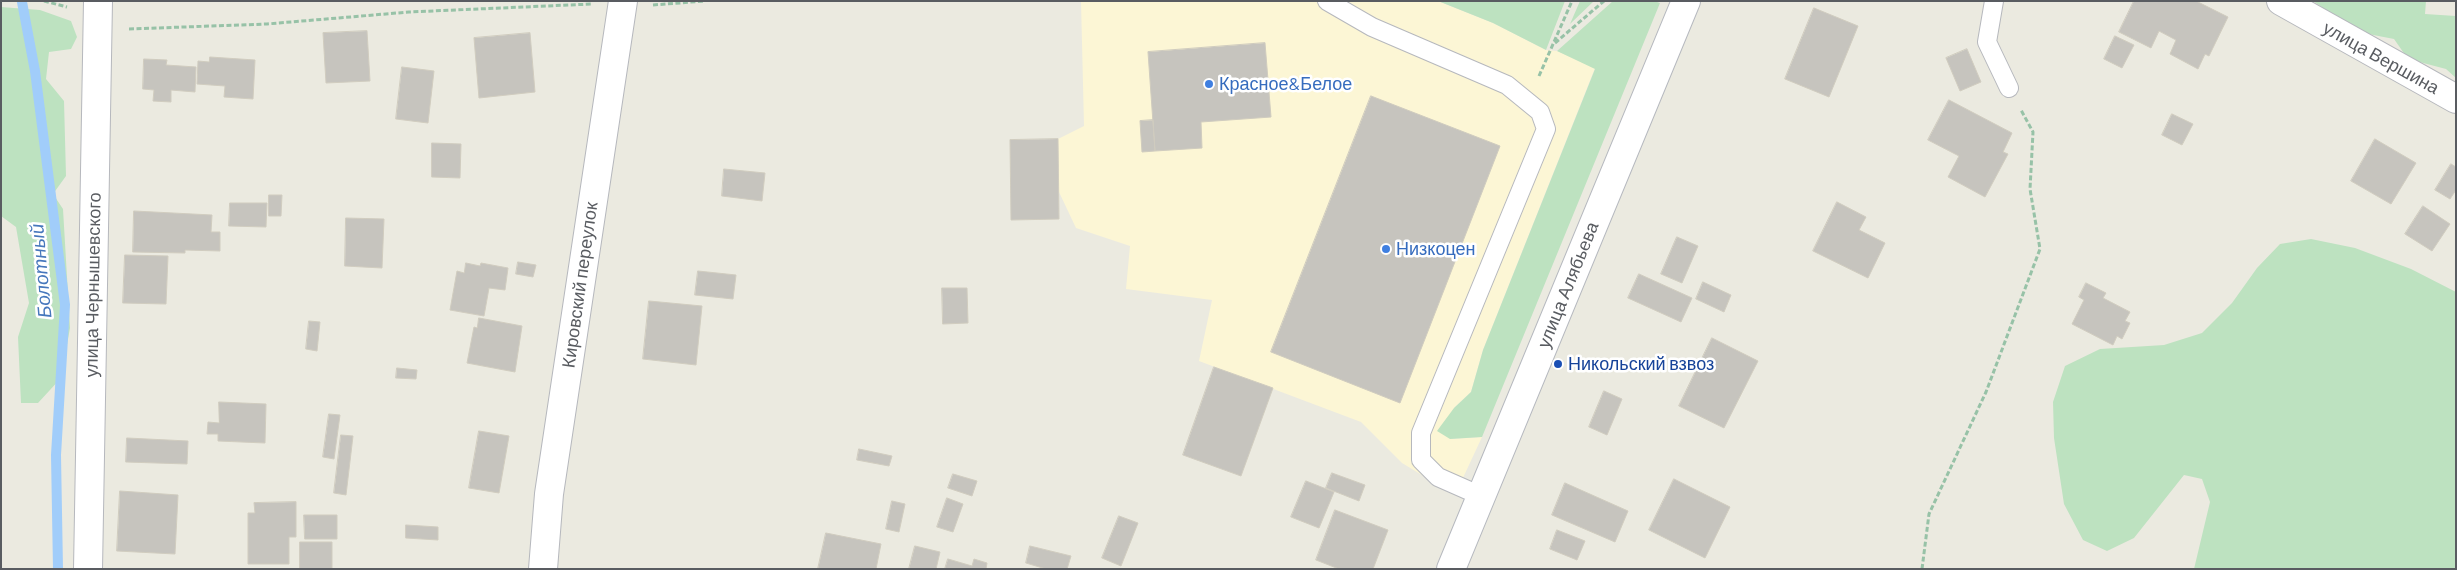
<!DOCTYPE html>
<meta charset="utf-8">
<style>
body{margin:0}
#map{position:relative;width:2457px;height:570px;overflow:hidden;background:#ebeae0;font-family:Barlow,sans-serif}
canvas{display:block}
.frame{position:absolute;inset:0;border:2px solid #595c61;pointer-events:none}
</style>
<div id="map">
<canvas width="2457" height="570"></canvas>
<div class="frame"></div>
</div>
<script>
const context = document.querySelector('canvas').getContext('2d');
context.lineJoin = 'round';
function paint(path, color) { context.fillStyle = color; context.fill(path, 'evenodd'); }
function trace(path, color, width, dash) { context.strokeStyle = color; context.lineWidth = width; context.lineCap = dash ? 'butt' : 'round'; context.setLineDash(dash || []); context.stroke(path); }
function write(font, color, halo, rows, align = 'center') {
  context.font = font + ' Barlow,sans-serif'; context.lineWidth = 5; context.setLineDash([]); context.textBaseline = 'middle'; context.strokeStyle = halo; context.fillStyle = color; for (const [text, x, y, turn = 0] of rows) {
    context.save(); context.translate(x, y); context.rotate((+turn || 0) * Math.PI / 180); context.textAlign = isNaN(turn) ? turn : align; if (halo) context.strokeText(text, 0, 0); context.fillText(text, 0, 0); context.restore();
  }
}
paint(new Path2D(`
 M1081,1H1438L1493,23L1546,50L1557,51L1595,68L1483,350L1471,392L1454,408L1450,439L1482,437L1455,495L1402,463L1361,422L1199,361L1212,300L1126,289L1130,246L1076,228L1059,192L1058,139L1084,126Z`), '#fcf6d5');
paint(new Path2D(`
 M1438,1H1565L1546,50L1493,23Z
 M1580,1H1594L1570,24Z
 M1613,1H1654L1660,3L1482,437L1450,439L1437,431L1454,408L1471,392L1483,350L1595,69L1557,51Z
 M2313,1H2426L2425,14L2456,16V78L2446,69L2408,59L2394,39L2358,32Z
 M1,7L40,10L71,21L77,37L71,49L49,52L46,79L64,101L66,176L53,194L63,209L70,328L61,378L38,403H21L18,337L29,303L16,227L1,216Z
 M2311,239L2355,248L2411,269L2456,292V569H2194L2210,502L2202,479L2184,475L2134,538L2107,551L2083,540L2064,504L2054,438L2053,402L2065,366L2100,349L2164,345L2202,333L2232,303L2257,268L2280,244Z`), '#bde2c0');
trace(new Path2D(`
 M22,2L35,71L65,305L56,455L58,569`), '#a1cdfa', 10);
const building = new Path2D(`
 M2134,1H2196L2228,17L2209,56L2205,54L2198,69L2170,54L2176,40L2159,31L2151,48L2119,32Z
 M1814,8L1858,26L1829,97L1785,79Z
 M367,31L370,81L326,83L323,33Z
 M530,33L535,92L479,98L474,38Z
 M2115,36L2134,45L2122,68L2104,59Z
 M1265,43L1271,117L1201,122L1202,148L1155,151L1148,52Z
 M1967,49L1981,82L1960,91L1946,58Z
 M210,57L255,60L253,99L224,97L225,86L197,84L198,61L209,62Z
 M144,59L167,60L166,65L196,67L195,92L171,90V102L153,101L154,90L143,89Z
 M402,67L434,71L428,123L396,119Z
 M1371,96L1500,146L1400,403L1271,352Z
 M1949,100L2012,133L2003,152L2008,154L1985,197L1948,177L1959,156L1928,140Z
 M2172,114L2193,124L2182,145L2162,135Z
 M1153,120L1155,151L1142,152L1140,121Z
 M1058,139L1059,219L1011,220L1010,140Z
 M2375,139L2416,163L2391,204L2351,181Z
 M432,143L461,144L460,178L432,177Z
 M2451,164L2456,167V190L2450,199L2435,190Z
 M724,169L765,173L762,201L722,196Z
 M269,195H282L281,216H269Z
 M1837,202L1866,217L1859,230L1885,243L1868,278L1813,251Z
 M230,203H267L266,227L229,226Z
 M2423,206L2450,224L2432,251L2405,234Z
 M134,211L212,215L211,232H220V251L185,250V253L133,252Z
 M346,218L384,219L382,268L345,266Z
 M1677,237L1698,246L1682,283L1661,274Z
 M125,255L168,256L166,304L123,303Z
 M518,262L536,265L533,277L516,274Z
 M466,263L480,266L481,263L508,268L505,290L489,288L484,316L450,310L457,271L464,273Z
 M698,271L736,275L733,299L695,295Z
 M1639,274L1692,298L1681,322L1628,298Z
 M1703,282L1731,295L1724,312L1696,299Z
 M2086,283L2106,293L2103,298L2130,312L2125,321L2130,323L2122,339L2117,336L2113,345L2072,324L2084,300L2079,297Z
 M942,288H967L968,323L943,324Z
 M649,301L702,306L696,365L643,359Z
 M479,318L522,326L515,372L467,363L474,327L477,328Z
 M309,321L320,322L317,351L306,349Z
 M1712,338L1758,361L1724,428L1679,406Z
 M1214,367L1273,388L1241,476L1183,455Z
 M397,368L417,370L416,379L396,378Z
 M1604,391L1622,399L1607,435L1589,427Z
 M219,402L266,404L265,443L218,441V434H207L208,422L219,423Z
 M329,414L340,415L334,459L323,457Z
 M479,431L509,436L499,493L469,488Z
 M341,435L353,436L346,495L334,493Z
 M127,438L188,441L187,464L126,462Z
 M859,449L892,456L889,466L857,460Z
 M1332,473L1365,485L1359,501L1326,488Z
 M953,474L977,481L972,496L948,488Z
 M1674,479L1730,507L1705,558L1649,530Z
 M1306,481L1334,492L1319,528L1291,517Z
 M1565,483L1628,511L1615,542L1552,515Z
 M120,491L178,495L175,554L117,551Z
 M947,498L963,504L953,532L937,527Z
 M892,501L905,504L899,532L886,529Z
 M296,502V537H289V564H248V513H255L254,503Z
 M1335,510L1388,530L1373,569H1339L1316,560Z
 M304,515H337V539H305Z
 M1119,516L1138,523L1121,566L1102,558Z
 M406,525L438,527V540L406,538Z
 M1557,530L1585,541L1577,560L1550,549Z
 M826,533L881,544L876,569H818Z
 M300,542H332V569H300Z
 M915,546L940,552L936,569H909Z
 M1030,546L1071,556L1067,569H1046L1026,563Z
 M948,559L972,566L974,559L987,563L986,569H945Z`);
paint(building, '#c6c4be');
trace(building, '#d0ccbf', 1);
const service = new Path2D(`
 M1327,1L1372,27L1507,85L1540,112L1546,129L1421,433V460L1438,477L1481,496
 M1994,1L1987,42L2009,88`);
const minor = new Path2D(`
 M2281,1L2456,99
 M88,569L98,1
 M543,569L549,494L623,1`);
const secondary = new Path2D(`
 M1451,569L1686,1`);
trace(service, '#b6b8bd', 20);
trace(minor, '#b6b8bd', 30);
trace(secondary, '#b6b9bf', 30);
trace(new Path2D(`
 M44,1L67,7
 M653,5L705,1
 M129,29L267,24L409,12L592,4
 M1555,43L1604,1
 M1539,76L1572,1
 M1922,569L1929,514L1986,392L2040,249L2030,189L2033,132L2021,110`), '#97c2a7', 3, [5, 2.5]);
trace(service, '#fff', 18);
trace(minor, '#fff', 28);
trace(secondary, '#fff', 28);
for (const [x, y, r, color] of [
 [1209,84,5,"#3f7fe0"],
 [1386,249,5,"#3f7fe0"],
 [1558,364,5,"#1a4fb4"]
]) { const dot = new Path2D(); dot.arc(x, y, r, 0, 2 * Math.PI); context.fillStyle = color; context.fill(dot); trace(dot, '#fff', 2); }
write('18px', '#595c61', '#fff', [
 ["улица Вершина",2381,58,29],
 ["улица Чернышевского",93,285,-89],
 ["Кировский переулок",580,285,-82],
 ["улица Алябьева",1568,285,-68]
]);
write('18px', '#366cbe', '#fff', [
 ["Красное&Белое",1219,84],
 ["Низкоцен",1396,249]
], 'left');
write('18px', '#164399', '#fff', [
 ["Никольский взвоз",1568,364]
], 'left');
write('italic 19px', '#4677bc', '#fff', [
 ["Болотный",41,271,-95]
]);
</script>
